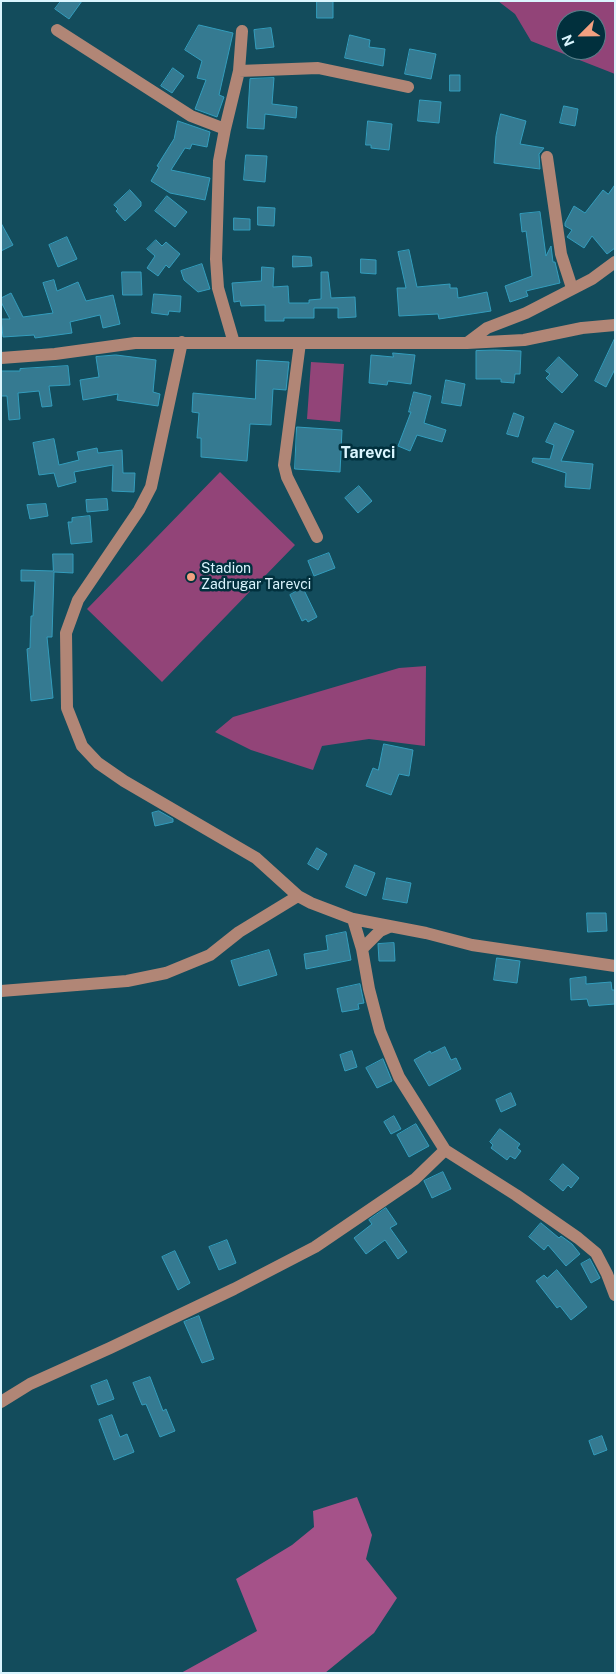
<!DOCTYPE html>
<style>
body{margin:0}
#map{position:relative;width:616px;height:1674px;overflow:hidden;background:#134c5c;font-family:"Public Sans",sans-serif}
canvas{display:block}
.frame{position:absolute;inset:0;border:2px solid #daf5fe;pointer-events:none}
.north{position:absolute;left:556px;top:10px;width:50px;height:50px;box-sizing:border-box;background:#01303d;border:1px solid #587f8a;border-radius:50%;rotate:247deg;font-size:14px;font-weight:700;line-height:20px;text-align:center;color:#daf5fe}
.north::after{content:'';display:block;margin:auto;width:18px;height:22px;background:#f2a080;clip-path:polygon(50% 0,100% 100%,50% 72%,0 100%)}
</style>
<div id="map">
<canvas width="616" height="1674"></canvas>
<div class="frame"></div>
<div class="north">N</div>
</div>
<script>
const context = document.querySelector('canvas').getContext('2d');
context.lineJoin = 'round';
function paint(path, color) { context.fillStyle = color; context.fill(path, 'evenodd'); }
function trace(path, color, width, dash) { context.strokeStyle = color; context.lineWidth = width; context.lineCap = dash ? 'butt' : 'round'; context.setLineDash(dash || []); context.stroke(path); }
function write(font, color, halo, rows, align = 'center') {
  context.font = font + ' "Public Sans",sans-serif'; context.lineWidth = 5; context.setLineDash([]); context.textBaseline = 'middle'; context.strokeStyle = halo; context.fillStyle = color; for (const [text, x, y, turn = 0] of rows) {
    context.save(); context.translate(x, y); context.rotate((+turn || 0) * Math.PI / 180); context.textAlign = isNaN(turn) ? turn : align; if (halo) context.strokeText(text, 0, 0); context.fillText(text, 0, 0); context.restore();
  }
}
paint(new Path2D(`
 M498,1H615V74L531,41L515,14ZM566,20H596V50H566Z
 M311,362L344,364L340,422L307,419Z
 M220,472L295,545L162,682L87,609Z
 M426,666L425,746L369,739L322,746L313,770L251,750L215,732L233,717L399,668Z`), '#924478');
paint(new Path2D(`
 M357,1497L372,1535L366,1559L397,1598L374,1633L325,1673H181L257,1631L236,1579L292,1545L314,1527L313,1511Z`), '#a55289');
const building = new Path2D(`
 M61,1H82L69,19L55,9Z
 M317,1H333V18H317Z
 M199,25L233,33L219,95L224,97L217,117L195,109L206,80L197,78L202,61L185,50Z
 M271,28L274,47L256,49L254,30Z
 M350,35L370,40L369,47L385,49L383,66L345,58Z
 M410,49L436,54L431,79L405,74Z
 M173,68L184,76L172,93L161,86Z
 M450,75H460V91H450Z
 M274,78L272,104L297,107L296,118L265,114L264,129L247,128L250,79Z
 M420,100L441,102L439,123L418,121Z
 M564,106L578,109L575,126L560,123Z
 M501,114L526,121L520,144L544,148L539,154L540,169L494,163L496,136Z
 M178,121L210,132L207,147L192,144L190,149L185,148L171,170L210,178L205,200L170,193L151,181L159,167L157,166L174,139Z
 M368,121L392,124L389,150L371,148V145H366Z
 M246,155L267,156L265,182L244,180Z
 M615,185V248L607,254L592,236L584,248L567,237L572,230L565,226V223L574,206L585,213L603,190L608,194Z
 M130,190L141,202V206L125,221L116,211L118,209L114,205Z
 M167,196L187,212L175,227L155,211Z
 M258,207L275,208L274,226L258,225Z
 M540,212L546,256L551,246L553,262H555L560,283L526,291L528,296L510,302L505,286L532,276L526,231L522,232L520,214Z
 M234,218L250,219V230H234Z
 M1,223L13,245L1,251Z
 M67,237L77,259L58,267L49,245Z
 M156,240L162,246L166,242L180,254L169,268L166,265L158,276L147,268L155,256L147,249Z
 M409,250L417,287L450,284V288H457L458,298L487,292L491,311L439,319L438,314L399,316L397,288H406L398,252Z
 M293,256L311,257L312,266L293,267Z
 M361,259L376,260V274L361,273Z
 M202,264L210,289L198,292L184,280L181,271Z
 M262,267L274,268L273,287L288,286L289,303H309V300L321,299V272H328L331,298L355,297L356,317L338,318V308H314V318H284V321H265V305L241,306L240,301L234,302L232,283L261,281Z
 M122,272H141L142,295H123Z
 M54,280L57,291L78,282L86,301L113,295L120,324L103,328L100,315L70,322L72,333L35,338L34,335L3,337L1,319H10L1,302V298L11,293L23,317L53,313L43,283Z
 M154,294L181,296L180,312L169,311L168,315L152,313Z
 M615,338V369L606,387L595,381Z
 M495,350L521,351L520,374H515L514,383L501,382V379H476V351Z
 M393,353L415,355L411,384L388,381L387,385L369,383L371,355L393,357Z
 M116,355L156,360L153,392L160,394L158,406L117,400L118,394L83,400L80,380L99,377L96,357Z
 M559,357L578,375L562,393L546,378L550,374L546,371Z
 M257,360L289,362L286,390L273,389L271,425L250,424L247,461L201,457V438H197L199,413L192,412L193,393L255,399Z
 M68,366L70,385L49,386L52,406L42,407L39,391L18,393L20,419L9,420L7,396H1V371H20V369Z
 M446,380L465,384L461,406L442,403Z
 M414,392L431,396L424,423L446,430L442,442L417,435L410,451L398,446L411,412H409Z
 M514,413L524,417L518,437L507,434Z
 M555,423L574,431L561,461L593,464L590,489L565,487L566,473L532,462L533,458L550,459L554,445L546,442Z
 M297,427L342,430L340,472L295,469Z
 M54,439L59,465L79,460L77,452L97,448L98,453L122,450L123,473H135L134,492L112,491L113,465L74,472L76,482L58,487L54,473L39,475L33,443Z
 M359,486L372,501L358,513L345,498Z
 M107,499L108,510L87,512L86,500Z
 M46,504L48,516L30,519L27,505Z
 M90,516L92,542L71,544L68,522H72V518Z
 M329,553L335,568L314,576L308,561Z
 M53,554H73V573L54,572L52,637H47L53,698L31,701L27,649L30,648L31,616H33L35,581H21V570L53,571Z
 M303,588L317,617L308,622L306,619L302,621L290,595Z
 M384,744L413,750L409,776L399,774L391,795L366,786L373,768L378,770Z
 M159,811L173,819V822L155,826L152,813Z
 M317,848L327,854L318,870L308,864Z
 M355,865L375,873L366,896L346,887Z
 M387,878L411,883L407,903L383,899Z
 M587,913H606L607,931L588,932Z
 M346,932L351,960L306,969L304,954L328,950L326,936Z
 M394,943L395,961H379L378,944Z
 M269,950L277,975L239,986L231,961Z
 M497,958L520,961L517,983L494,980Z
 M586,977V984L611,982L612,990H615V1004L589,1006L587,999L571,1000L570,979Z
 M360,984L364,1003L358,1004L359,1009L342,1012L337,989Z
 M445,1047L451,1060L456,1058L461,1069L429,1086L414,1060L430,1051L431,1053Z
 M352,1051L357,1067L345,1071L340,1055Z
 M383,1059L392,1081L377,1088L366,1068Z
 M511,1093L516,1105L501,1112L496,1100Z
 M394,1116L401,1129L391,1134L384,1122Z
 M416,1124L429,1146L409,1157L397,1135Z
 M500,1129L520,1144L517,1148L521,1151L515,1159L510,1156L507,1160L491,1148L493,1145L490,1142Z
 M563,1164L579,1178L571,1188L568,1185L563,1191L550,1180Z
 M443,1172L451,1189L432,1198L424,1181Z
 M386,1208L397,1224L390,1228L407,1252L398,1259L385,1240L366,1254L354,1238L372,1224L369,1220Z
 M541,1223L559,1238L561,1236L572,1244L580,1254L566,1266L548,1245L544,1250L529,1237Z
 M227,1240L236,1263L219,1270L209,1247Z
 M175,1251L190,1283L178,1290L162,1257Z
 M590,1259L600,1278L591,1283L581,1264Z
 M557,1270L587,1307L571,1320L560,1306L557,1308L536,1281L544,1275L547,1278Z
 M199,1316L214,1359L202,1363L184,1322Z
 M150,1377L163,1411L166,1409L175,1431L160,1437L146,1404L142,1405L133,1383Z
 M107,1380L114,1399L98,1405L91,1386Z
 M112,1415L120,1437L127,1434L134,1452L114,1460L99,1420Z
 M602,1436L607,1450L594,1455L589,1441Z`);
paint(building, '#357a91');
trace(building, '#339dbd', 1);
trace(new Path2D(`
 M57,30L191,116L225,129
 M239,71L318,68L408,87
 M547,157L561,254L572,288
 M182,342L151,487L139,510L78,600L66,633L67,708L82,746L98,763L124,781L256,858L298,896L311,903L353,919L362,949L369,989L380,1031L399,1077L445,1150L516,1195L578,1238L596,1253L607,1274L615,1295
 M234,343L218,288L216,259L219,161L225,129L239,71L242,31
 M300,343L284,465L287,477L317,537
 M467,343L487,328L526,313L592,279L615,262
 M1,358L55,354L135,343H467L524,340L582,328L615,325
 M353,919L426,933L472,945L615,966
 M362,949L380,931L389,927
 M1,991L127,981L166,973L210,955L239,932L298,896
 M1,1402L30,1384L110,1348L234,1289L315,1247L415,1179L445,1150`), '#b18676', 12);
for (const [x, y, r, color] of [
 [191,577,5,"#f2a080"]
]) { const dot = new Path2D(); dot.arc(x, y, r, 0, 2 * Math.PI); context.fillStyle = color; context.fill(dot); trace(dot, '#01303d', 2); }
write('14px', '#daf5fe', '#01303d', [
 ["Stadion",201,569],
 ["Zadrugar Tarevci",201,585]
], 'left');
write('bold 16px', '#daf5fe', '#01303d', [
 ["Tarevci",368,453]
]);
</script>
